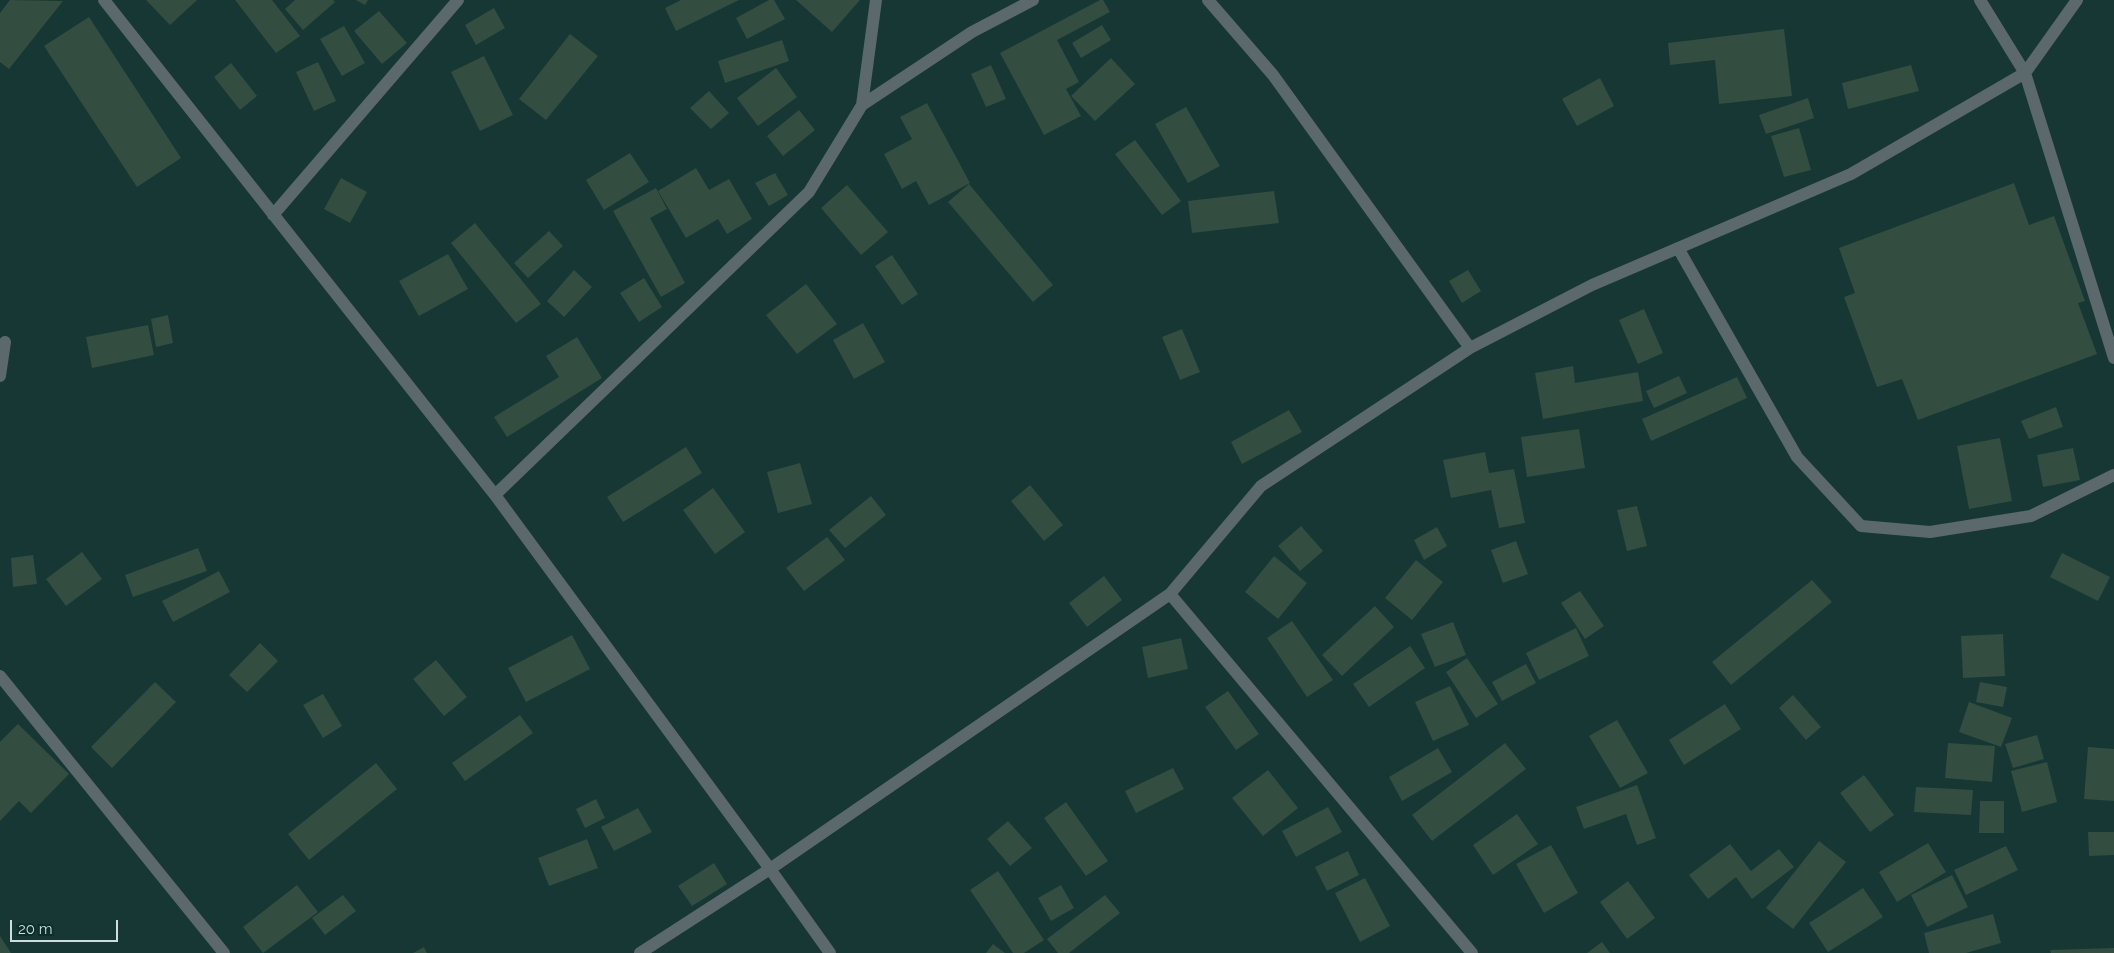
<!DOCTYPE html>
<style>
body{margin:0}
#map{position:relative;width:2114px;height:953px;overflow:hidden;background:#173734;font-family:Raleway,sans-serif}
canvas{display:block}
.scale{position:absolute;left:10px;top:920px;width:108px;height:22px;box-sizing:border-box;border:2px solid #cddedc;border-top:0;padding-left:6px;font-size:15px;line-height:18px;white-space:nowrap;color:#cddedc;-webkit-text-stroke:4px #0c2d2a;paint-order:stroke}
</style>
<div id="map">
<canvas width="2114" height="953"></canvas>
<div class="scale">20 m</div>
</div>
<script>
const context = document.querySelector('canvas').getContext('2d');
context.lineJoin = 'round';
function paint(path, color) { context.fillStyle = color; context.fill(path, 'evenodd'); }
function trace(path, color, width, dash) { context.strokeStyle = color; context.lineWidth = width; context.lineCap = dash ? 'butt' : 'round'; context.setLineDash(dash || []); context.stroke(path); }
paint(new Path2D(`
 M10,0L63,1L9,69L0,62V13Z
 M146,0H197L170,25Z
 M235,0H272L300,36L276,53Z
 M295,0H333L335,2L303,30L285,9Z
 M356,0H368L365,5Z
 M681,0H739L676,31L665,8Z
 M769,0H774L785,19L747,39L736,18Z
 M796,0H860L832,32Z
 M1100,0H1103L1110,12L1057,40L1079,82L1066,89L1081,116L1044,135L1000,53Z
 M494,8L505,28L476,45L465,25Z
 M379,11L407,43L382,64L354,31Z
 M89,17L181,158L137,187L44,46Z
 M1102,25L1111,40L1081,58L1072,43Z
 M344,26L365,63L342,76L320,39Z
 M1784,29L1792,96L1719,104L1715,60L1670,65L1668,43Z
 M570,34L598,56L546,120L519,99Z
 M782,40L789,61L725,83L718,61Z
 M484,56L513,115L480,131L451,72Z
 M1111,58L1135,84L1095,121L1071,96Z
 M318,62L336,101L314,111L296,72Z
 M231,63L257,96L240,110L214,77Z
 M991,65L1006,99L986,107L971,74Z
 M1911,65L1919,91L1848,109L1842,83Z
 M776,68L797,97L758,126L737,98Z
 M1600,78L1614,106L1577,126L1562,99Z
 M709,91L729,113L711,129L690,108Z
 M1808,98L1814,118L1766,134L1759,115Z
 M927,103L970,183L929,205L916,181L902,189L884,154L912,139L900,117Z
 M1186,107L1220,166L1188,183L1155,124Z
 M799,110L815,130L783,156L767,136Z
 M1799,128L1811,170L1784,177L1771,136Z
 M1135,140L1181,201L1162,215L1115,154Z
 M630,153L649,182L604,210L586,180Z
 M696,168L709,190L729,179L752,219L727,234L718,219L686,238L658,191Z
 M775,173L788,195L769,206L755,183Z
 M341,178L367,192L350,223L324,209Z
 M2014,183L2029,225L2054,216L2085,301L2078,303L2097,354L1918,420L1902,379L1877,387L1844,297L1855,293L1839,248Z
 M969,184L1053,285L1033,302L948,202Z
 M847,185L888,232L861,255L821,208Z
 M656,188L667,209L650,218L685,283L661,297L613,211Z
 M1274,191L1279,223L1192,233L1188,201Z
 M475,223L541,304L516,323L451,243Z
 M549,231L563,246L528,278L514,263Z
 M448,254L468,289L419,316L399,281Z
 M892,255L918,294L902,305L875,266Z
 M574,270L592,287L564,317L547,301Z
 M1468,270L1481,291L1462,303L1449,281Z
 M644,278L662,307L639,322L620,293Z
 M806,284L837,324L797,354L766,315Z
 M1644,309L1663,353L1638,364L1619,320Z
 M168,315L173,343L156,347L151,319Z
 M863,323L885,362L854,379L833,340Z
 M148,325L154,355L92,368L86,337Z
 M1182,329L1200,372L1180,380L1162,337Z
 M577,337L602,378L507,437L494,417L559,377L546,356Z
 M1573,366L1575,383L1638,372L1643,401L1543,419L1535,373Z
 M1679,376L1687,393L1654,408L1646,391Z
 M1737,377L1747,398L1651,441L1642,419Z
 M2056,407L2063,427L2029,439L2021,421Z
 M1289,410L1302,432L1242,464L1231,442Z
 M1579,429L1585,468L1527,477L1521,437Z
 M2000,438L2012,501L1969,509L1957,446Z
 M686,447L702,473L623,522L607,497Z
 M2073,448L2080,480L2043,487L2037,455Z
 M1485,452L1489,473L1514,469L1525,523L1499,528L1491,490L1451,498L1443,460Z
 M800,463L812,504L778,513L767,472Z
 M1030,485L1063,525L1044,541L1011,501Z
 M713,488L745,532L715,554L683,510Z
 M871,496L886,515L845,548L829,530Z
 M1637,506L1647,546L1627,551L1617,510Z
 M1301,526L1323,551L1300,571L1278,546Z
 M1437,527L1447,546L1424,560L1414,540Z
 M827,537L845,560L804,591L786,568Z
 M1516,541L1528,574L1503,583L1491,550Z
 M198,548L207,571L133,597L125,575Z
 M82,552L102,579L66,606L46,579Z
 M2062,553L2110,577L2098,601L2050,577Z
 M33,555L37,584L13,587L11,558Z
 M1274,556L1307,583L1278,619L1245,592Z
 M1416,560L1443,582L1412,620L1385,598Z
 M219,571L230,592L173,622L162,601Z
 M1104,576L1122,600L1087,627L1069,603Z
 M1812,580L1832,602L1731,685L1712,662Z
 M1580,591L1604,626L1585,639L1561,603Z
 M1375,606L1394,627L1342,676L1322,655Z
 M1292,621L1333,680L1307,697L1267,638Z
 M1453,622L1466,655L1435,667L1421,634Z
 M1576,628L1589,656L1539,680L1526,653Z
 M2003,634L2005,676L1963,678L1961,636Z
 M572,635L590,669L526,702L508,668Z
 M1181,638L1188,669L1148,678L1142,647Z
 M260,643L278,661L247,692L229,675Z
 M1410,646L1425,668L1369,707L1353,684Z
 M1467,658L1498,704L1476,718L1446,672Z
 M436,660L467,697L444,716L413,679Z
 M1526,664L1536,683L1502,701L1492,682Z
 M155,682L176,702L112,768L91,747Z
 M1980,682L2007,687L2003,707L1976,702Z
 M1450,686L1469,725L1433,741L1415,702Z
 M1228,691L1259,734L1236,750L1205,707Z
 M323,694L342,726L323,738L303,705Z
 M1793,695L1821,727L1806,740L1779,708Z
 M1969,702L2012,718L2001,747L1959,732Z
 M1725,704L1741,729L1684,765L1669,740Z
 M520,715L533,733L465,781L452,763Z
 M1617,720L1648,773L1620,788L1589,736Z
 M18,724L69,774L31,813L19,801L0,821V742Z
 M2037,735L2044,759L2013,768L2005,744Z
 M1505,743L1526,769L1432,841L1412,815Z
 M1948,743L1995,746L1992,782L1945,778Z
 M2088,747L2114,749V801L2084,799Z
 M1438,748L1452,772L1402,801L1389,777Z
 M2047,762L2057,802L2022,812L2011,771Z
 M376,763L397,789L309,860L288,834Z
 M1173,768L1184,789L1136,813L1125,791Z
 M1268,770L1298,808L1263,836L1232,798Z
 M1864,775L1894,815L1870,832L1840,793Z
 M1637,785L1656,838L1637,845L1626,814L1584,829L1576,807Z
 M1916,787L1973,790L1971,815L1914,812Z
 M596,799L605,818L585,828L576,809Z
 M1980,801H2004V833H1979Z
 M1066,802L1108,861L1086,876L1044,818Z
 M1328,807L1342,832L1296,857L1282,831Z
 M638,808L652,832L614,851L601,827Z
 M1517,814L1538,844L1493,875L1473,845Z
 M1008,821L1032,848L1010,866L987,839Z
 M2088,832H2114V855L2089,856Z
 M587,839L598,868L549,886L538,858Z
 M1819,841L1846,862L1793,929L1766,908Z
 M1928,843L1946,872L1897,902L1879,872Z
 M1730,844L1751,871L1779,849L1794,867L1752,899L1736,877L1708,899L1689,875Z
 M1551,845L1578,893L1544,913L1516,864Z
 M2006,846L2018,870L1966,895L1954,870Z
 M1348,851L1359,875L1327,891L1315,867Z
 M714,863L727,884L692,906L678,886Z
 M998,871L1044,940L1024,953H1013L970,890Z
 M1952,875L1968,907L1927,927L1911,895Z
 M1365,878L1390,926L1360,942L1335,893Z
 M1628,881L1655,918L1627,939L1600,902Z
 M297,885L318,912L263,953L243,927Z
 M1061,885L1074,908L1051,921L1038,898Z
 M1863,888L1883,917L1828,952L1809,923Z
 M343,895L356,911L325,935L312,918Z
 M1105,895L1120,913L1069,953H1058L1047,939Z
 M1993,914L2001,943L1966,953H1929L1924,933Z
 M0,936L11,953H0Z
 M1602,942L1610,953H1587Z
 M993,944L1005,953H986Z
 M424,947L427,953H413Z
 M2114,948V953H2051L2050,950Z`), '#334d40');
trace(new Path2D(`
 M104,0L495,495L770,869L830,953
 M1208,0L1273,75L1470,348
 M1980,0L2025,73L2114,358
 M862,105L972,32L1033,0
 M273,215L458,0
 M1678,248L1797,457L1861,526L1930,532L2031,516L2114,475
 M0,376L5,342
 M495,495L809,192L862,105L876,0
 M1170,594L1472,953
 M0,676L224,953
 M640,953L770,869L1170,594L1261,486L1470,348L1592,285L1851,174L2025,73L2077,0`), '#5b696c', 12);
</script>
